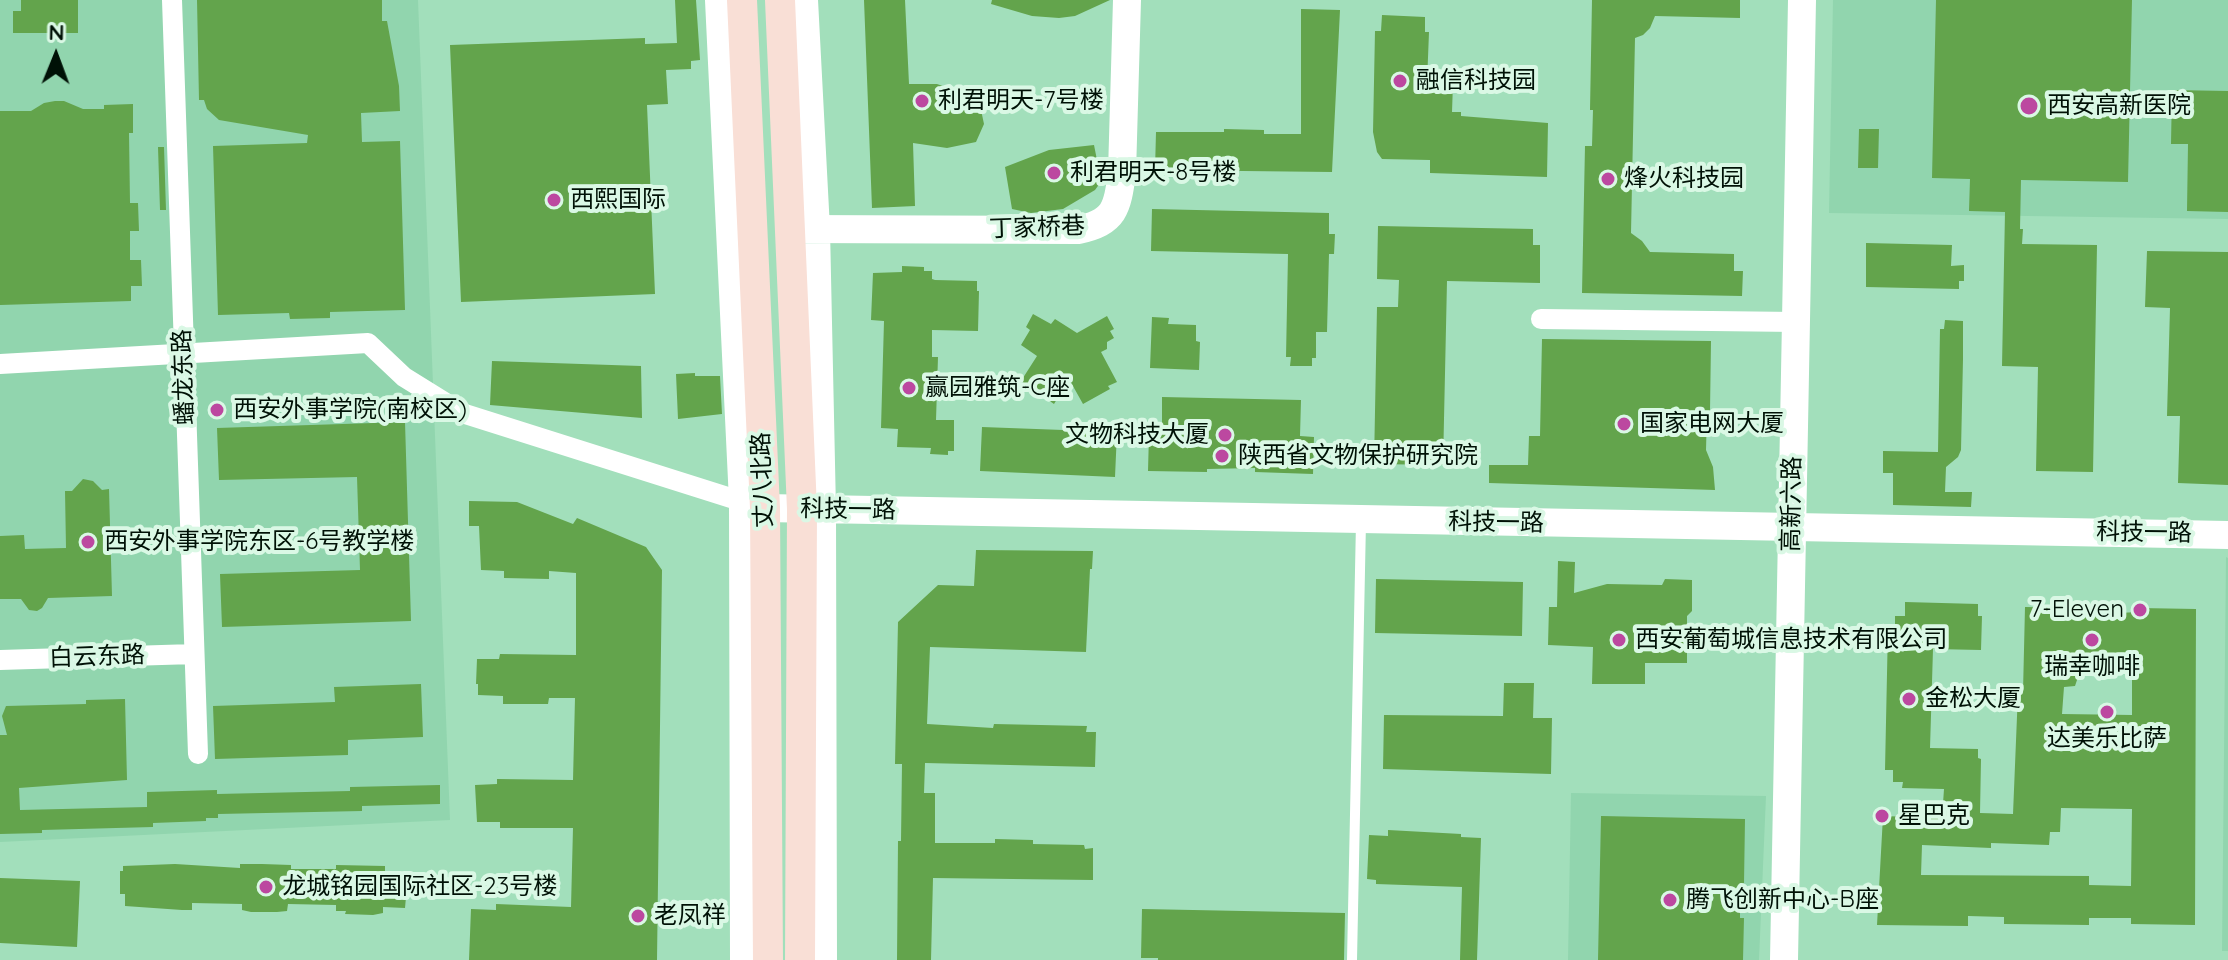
<!DOCTYPE html>
<meta charset="utf-8">
<style>
body{margin:0}
#map{position:relative;width:2228px;height:960px;overflow:hidden;background:#a2dfbb;font-family:Quicksand,sans-serif}
canvas{display:block}
.north{position:absolute;left:16px;top:16px;width:80px;height:80px;-webkit-text-stroke:6px #daf8e5;paint-order:stroke;rotate:1deg;font-size:22px;font-weight:700;line-height:32px;text-align:center;color:#001106}
.north::after{content:'';display:block;margin:auto;width:28px;height:36px;background:#001106;clip-path:polygon(50% 0,100% 100%,50% 72%,0 100%)}
</style>
<div id="map">
<canvas width="2228" height="960"></canvas>
<div class="north">N</div>
</div>
<script>
const context = document.querySelector('canvas').getContext('2d');
context.lineJoin = 'round';
function paint(path, color) { context.fillStyle = color; context.fill(path, 'evenodd'); }
function trace(path, color, width, dash) { context.strokeStyle = color; context.lineWidth = width; context.lineCap = dash ? 'butt' : 'round'; context.setLineDash(dash || []); context.stroke(path); }
function write(font, color, halo, rows, align = 'center') {
  context.font = font + ' Quicksand,"Noto Sans SC",sans-serif'; context.lineWidth = 8; context.setLineDash([]); context.textBaseline = 'middle'; context.strokeStyle = halo; context.fillStyle = color; for (const [text, x, y, turn = 0] of rows) {
    context.save(); context.translate(x, y); context.rotate((+turn || 0) * Math.PI / 180); context.textAlign = isNaN(turn) ? turn : align; if (halo) context.strokeText(text, 0, 0); context.fillText(text, 0, 0); context.restore();
  }
}
paint(new Path2D(`
 M0,0H418L450,820L0,842Z
 M1833,0H2228V219L1829,213Z
 M2226,557L2228,558V951H2222Z
 M1571,793L1766,796L1759,960H1568Z`), '#91d5ae');
paint(new Path2D(`
 M21,0H78V33H13V11H21Z
 M197,0H382V21H387L399,86L400,111L361,113L362,142L400,141L405,310L330,312V318L290,319L289,313L218,315L213,146L307,143L308,135L219,120L207,109L204,100H199Z
 M675,0H696L700,60L691,61V69L666,70L668,104L647,105L655,294L461,302L450,45L645,38V44L677,43Z
 M864,0H905L909,84H937L968,95L967,99L983,104L981,110L984,124L976,142L947,148L913,143L915,206L872,208Z
 M992,0H1110L1075,16L1059,18L1032,16L991,4Z
 M1592,0H1740V18L1655,16L1650,28L1643,35L1635,38L1631,233L1642,241L1650,252L1734,254V271H1743L1742,296L1582,293L1585,146H1592L1593,110H1590Z
 M1936,0H2132L2128,182L2021,180L2020,229H2023L2022,244L2097,245L2093,472L2036,471L2038,367L2002,366L2005,212L1969,211L1970,179L1932,178Z
 M1301,9L1340,10L1332,172L1155,170L1156,132H1224V129L1264,130V134H1301Z
 M1382,15L1425,17V32H1429L1427,83H1453L1452,112H1461V116L1548,123L1547,177L1430,173V160L1382,159L1377,152L1373,132L1375,31H1381Z
 M2172,90L2228,91V212L2187,211L2188,144H2171Z
 M55,101H64L83,109H104V105L133,104V133H129L130,203H138L139,231H130V260H141L142,286H131V301L0,305V111H31L44,103Z
 M1859,129H1879L1878,168H1858Z
 M1094,145L1097,160L1103,168V179L1095,190L1063,209L1031,213L1012,209L1005,167L1049,150Z
 M158,147H164L166,210H160Z
 M1152,209L1329,213V234H1335L1334,254H1329L1327,332H1316V358H1312V366H1290L1291,357H1286L1288,254L1151,251Z
 M1378,226L1533,229V245H1540V283L1447,281L1443,465L1374,464L1377,307H1398L1399,280L1377,279Z
 M1866,243L1952,245L1951,266L1964,265V281H1959V289L1866,287Z
 M2147,251L2228,252V485L2178,483L2180,416H2167L2170,308L2145,307Z
 M902,266L924,267V271H932V279L935,280L977,281V291H979L978,331L932,330V357H938L936,420H954V451H948V455L930,454L931,448L897,447L898,429L881,428L884,321L871,320L873,273L902,272Z
 M1033,314L1051,324L1055,319L1077,333L1107,316L1114,329L1110,331L1114,338L1107,342V349L1101,352L1117,382L1108,386L1110,389L1083,404L1069,379L1054,404L1021,381L1037,356L1021,345L1030,330L1026,327Z
 M1152,317L1169,318L1168,324L1196,325V341L1200,342L1199,370L1150,368Z
 M1945,320L1963,321V359L1961,450L1958,457L1946,467L1945,492H1972L1971,507L1893,505V473H1883V451L1938,452L1940,329H1944Z
 M1542,339L1711,341L1710,411H1707L1706,450L1713,467L1715,490L1489,483V465H1528L1529,436H1540Z
 M492,361L641,366L642,418L490,405Z
 M695,373V376H720L722,414L678,419L676,374Z
 M1162,397L1301,400L1300,436L1314,437L1313,474L1255,472V468L1207,469V472L1148,471L1149,434H1162Z
 M405,422L411,621L222,627L220,574L360,570L357,477L219,480L217,428Z
 M982,427L1117,432L1115,477L980,471Z
 M83,479L93,481L102,490L109,489L112,596L48,598L42,608L37,611L29,610L21,599H0V536L24,535L25,549L66,548L65,491H72Z
 M469,501L517,502L573,524L577,518L646,547L662,570L657,960H469L471,909L496,910V904L571,907L573,828H500V822H477L475,785L497,784V779L573,780L575,698H549L548,704H503V696L478,695V684H476L477,659H499L500,654L576,655V573L549,571V579L504,578V571L481,570L479,526H469Z
 M976,550L1093,551L1092,569H1090L1086,652L930,647L927,724L993,728L994,724L1087,726L1086,732H1096L1095,767L925,763L924,793H935V843H995V839L1033,840V844L1084,845L1085,849L1093,848V880L933,878L931,960H897L898,841H901L902,764H895L898,622L938,585L974,586Z
 M1558,561L1575,562L1574,593L1607,584L1662,585L1665,579L1692,580V611L1687,616V663H1645V684H1592L1593,647L1548,645L1549,607H1557Z
 M1376,579L1523,582L1522,636L1375,633Z
 M1905,602L1978,604V616H1982L1981,650L1933,649L1930,748L1978,749V758L1981,759L1980,813L2013,814L2018,692H2023L2025,607L2082,608V612L2118,613L2139,612V608L2196,609L2195,925L2131,924V918H2089V925L2004,924V917L1968,916V926L1877,925L1883,816L1942,818L1944,789L1902,788L1903,782H1893V770H1885L1888,626H1895V616H1905ZM2116,653L2132,654V715L2062,714L2064,687L2075,686L2079,674L2090,662L2105,654ZM2061,808L2132,809L2131,886L2089,885V876L1921,875L1922,845L1991,848V843L2049,845L2050,832H2060Z
 M1504,683H1534L1533,718H1552L1551,774L1383,769L1384,715L1503,716Z
 M421,684L423,737L348,740V755L215,759L213,706L335,702L334,687Z
 M125,699L127,780L19,788L20,810L147,807V792L217,790V794L350,791V787L440,785V804L362,806V811L218,814V818H206V821L153,823V827L42,830V833L0,834V735H7L2,716L6,706L86,704V700Z
 M1601,816L1745,819L1744,883H1740V918H1744L1743,960H1598Z
 M1388,830L1461,834V837L1481,838L1477,960H1460L1462,887L1376,884V880L1367,879L1369,835L1388,836Z
 M175,864L240,868V864H262L291,865V869H336V865L385,866V871L408,872V880H412L411,897H406L405,908L383,907V913L373,915L345,914L346,911H336V905L288,904L287,911L277,912H251L242,910V904L192,903V910H182L125,906V894H120V871H123V866Z
 M0,878L80,881L77,947L0,943Z
 M1142,909L1345,913L1344,960H1158V958H1141Z`), '#63a44c');
trace(new Path2D(`
 M1352,960L1361,522`), '#fff', 10);
trace(new Path2D(`
 M172,0L198,754
 M1541,319L1796,322
 M0,364L368,343L404,377L462,413L753,505
 M0,660L194,654`), '#fff', 20);
trace(new Path2D(`
 M719,0L743,501L744,960
 M804,0L816,229L822,510L823,960
 M797,229L1078,230C1115,222 1117,209 1122,173L1127,0
 M765,508L2228,535
 M1784,960L1802,0`), '#fff', 28);
trace(new Path2D(`
 M742,0L765,508L768,960
 M780,0L802,509L800,960`), '#f9dfd6', 30);
for (const [x, y, r, color] of [
 [1400,81,8,"#bc48a0"],
 [922,101,8,"#bc48a0"],
 [2029,106,10,"#bc48a0"],
 [1054,173,8,"#bc48a0"],
 [1608,179,8,"#bc48a0"],
 [554,200,8,"#bc48a0"],
 [909,388,8,"#bc48a0"],
 [217,410,8,"#bc48a0"],
 [1624,424,8,"#bc48a0"],
 [1225,435,8,"#bc48a0"],
 [1222,456,8,"#bc48a0"],
 [88,542,8,"#bc48a0"],
 [2140,610,8,"#bc48a0"],
 [1619,640,8,"#bc48a0"],
 [2092,640,8,"#bc48a0"],
 [1909,699,8,"#bc48a0"],
 [2107,712,8,"#bc48a0"],
 [1882,816,8,"#bc48a0"],
 [266,887,8,"#bc48a0"],
 [1670,900,8,"#bc48a0"],
 [638,916,8,"#bc48a0"]
]) { const dot = new Path2D(); dot.arc(x, y, r, 0, 2 * Math.PI); context.fillStyle = color; context.fill(dot); trace(dot, '#daf8e5', 3); }
write('24px', '#001106', '#daf8e5', [
 ["融信科技园",1416,81],
 ["利君明天-7号楼",938,101],
 ["西安高新医院",2047,106],
 ["利君明天-8号楼",1070,173],
 ["烽火科技园",1624,179],
 ["西熙国际",570,200],
 ["赢园雅筑-C座",925,388],
 ["西安外事学院(南校区)",233,410],
 ["国家电网大厦",1640,424],
 ["文物科技大厦",1209,435,"right"],
 ["陕西省文物保护研究院",1238,456],
 ["西安外事学院东区-6号教学楼",104,542],
 ["7-Eleven",2124,610,"right"],
 ["西安葡萄城信息技术有限公司",1635,640],
 ["瑞幸咖啡",2092,667,"center"],
 ["金松大厦",1925,699],
 ["达美乐比萨",2107,739,"center"],
 ["星巴克",1898,816],
 ["龙城铭园国际社区-23号楼",282,887],
 ["腾飞创新中心-B座",1686,900],
 ["老凤祥",654,916]
], 'left');
write('24px', '#001106', '#daf8e5', [
 ["丁家桥巷",1037,228,-2],
 ["蟠龙东路",184,377,-92],
 ["丈八北路",763,480,-92],
 ["高新六路",1792,504,-89],
 ["科技一路",848,510,1],
 ["科技一路",1496,523,1],
 ["科技一路",2144,533,1],
 ["白云东路",97,657,-2]
]);
</script>
